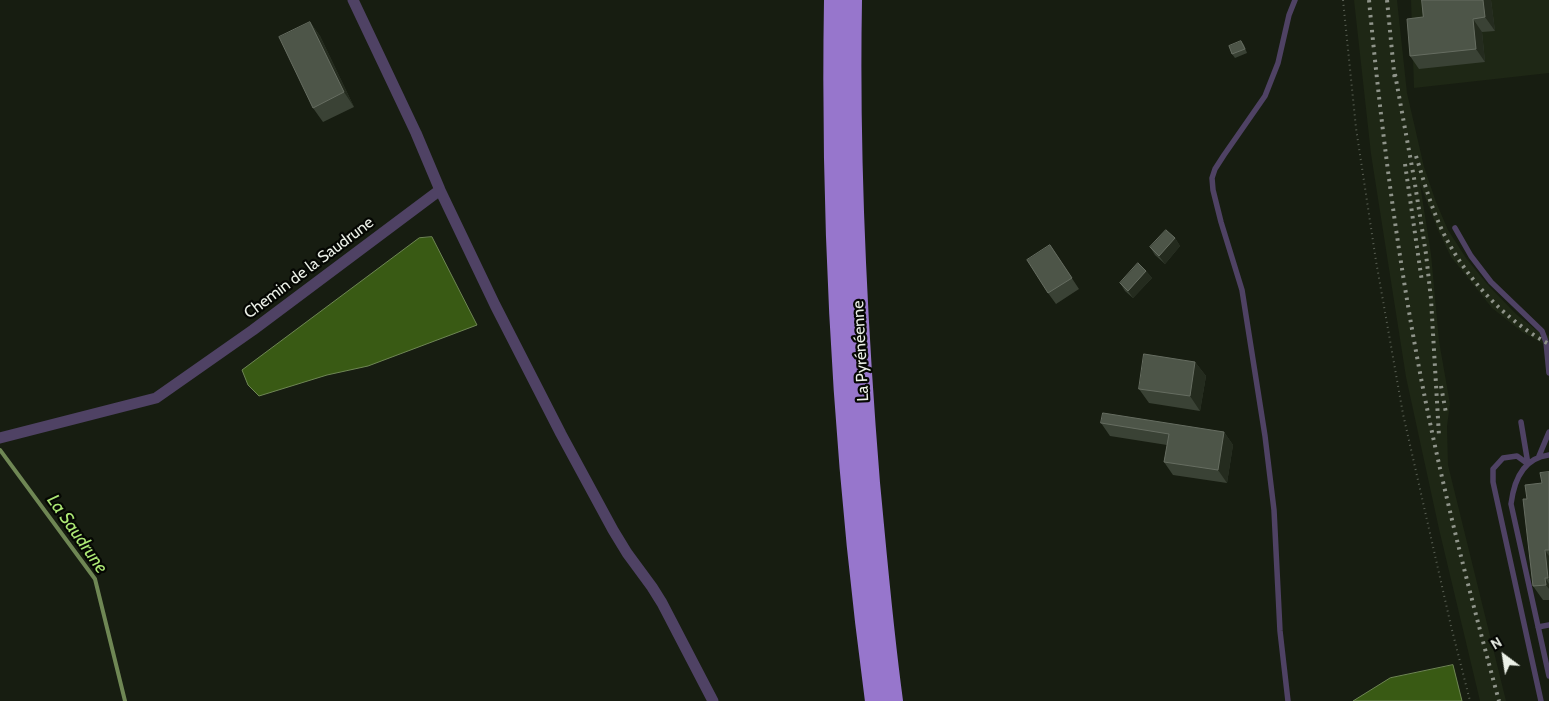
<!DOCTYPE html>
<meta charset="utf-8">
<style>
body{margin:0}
#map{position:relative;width:1549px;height:701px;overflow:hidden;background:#171d11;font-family:Cabin,sans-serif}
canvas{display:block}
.north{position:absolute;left:1479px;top:631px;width:50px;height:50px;-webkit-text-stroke:4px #050703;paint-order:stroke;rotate:329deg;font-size:14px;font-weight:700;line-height:20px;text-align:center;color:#ecf1e8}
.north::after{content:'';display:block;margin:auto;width:18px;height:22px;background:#ecf1e8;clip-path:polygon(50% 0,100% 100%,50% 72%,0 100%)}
</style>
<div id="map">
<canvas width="1549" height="701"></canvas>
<div class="north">N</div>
</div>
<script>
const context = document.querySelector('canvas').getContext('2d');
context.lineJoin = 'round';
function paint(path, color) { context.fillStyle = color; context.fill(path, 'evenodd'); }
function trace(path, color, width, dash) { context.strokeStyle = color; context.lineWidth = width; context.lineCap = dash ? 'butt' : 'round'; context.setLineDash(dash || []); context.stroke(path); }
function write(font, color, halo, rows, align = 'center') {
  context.font = font + ' Cabin,sans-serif'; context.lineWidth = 4.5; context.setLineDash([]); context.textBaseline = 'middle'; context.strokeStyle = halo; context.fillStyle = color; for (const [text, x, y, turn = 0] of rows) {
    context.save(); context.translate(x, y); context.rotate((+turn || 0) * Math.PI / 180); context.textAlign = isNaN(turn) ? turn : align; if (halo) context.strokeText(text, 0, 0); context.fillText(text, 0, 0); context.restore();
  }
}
paint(new Path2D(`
 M1354,0H1397L1407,93L1424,167L1436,202L1448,230L1466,258L1488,285L1516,314L1536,330L1549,336V347L1522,332L1492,308L1451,257L1438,230L1420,184L1431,254L1439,341L1450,404L1447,426L1448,465L1506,701H1480L1439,529L1406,377L1371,154Z
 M1411,0H1549V73L1414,88Z`), '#1e2715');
const water = new Path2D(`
 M432,237L477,325L368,366L327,375L259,396L248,385L242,370L419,238Z
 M1453,665L1462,701H1353L1390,678Z`);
paint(water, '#395a14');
trace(water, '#6f8754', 1);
trace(new Path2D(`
 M0,450L95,579L125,701`), '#6f8754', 4);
trace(new Path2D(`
 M1343,0L1356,128L1376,261L1403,414L1451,626L1470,701`), '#5a6054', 2, [1, 4]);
trace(new Path2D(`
 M1455,228L1471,256L1491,282L1542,331L1546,342L1549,373
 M1521,422L1528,464
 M1549,455C1523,458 1514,480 1511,504L1549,676
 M1539,456L1549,432
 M1528,464L1517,456L1503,458L1493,469V482L1541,701
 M1538,627L1549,625
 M1288,701L1280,631L1274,510L1265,436L1242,290L1221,222L1213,190L1212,178L1215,169L1224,155L1265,96L1278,63L1289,15L1295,0`), '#4f4264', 5.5);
trace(new Path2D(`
 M353,0L416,133L440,190L495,305L561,434L613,530L627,553L652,587L662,603L713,701
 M0,438L156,398L253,330L440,190`), '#4f4264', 11);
trace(new Path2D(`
 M834,0C830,233 844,470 875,701
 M852,0C849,161 857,322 870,483C877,556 883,628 893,701`), '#9776cc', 20);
trace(new Path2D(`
 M1369,0C1381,127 1397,253 1421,378C1442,487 1470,594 1499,701
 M1387,0L1395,82
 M1395,74L1414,178L1426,254L1431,299L1439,436
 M1416,156C1423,178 1429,200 1438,221C1459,271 1501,318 1549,344
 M1405,164L1422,282
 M1441,386L1446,413`), '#8f948a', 4, [2.5, 5]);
paint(new Path2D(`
 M1422,0H1491L1495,31L1482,32L1485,62L1419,69L1410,56L1423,17Z
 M310,22L320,36L354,107L323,122L313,108Z
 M1241,41L1244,45L1247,53L1235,58L1232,54Z
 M1175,238L1180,246L1165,264L1155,255L1150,247Z
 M1050,245L1079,289L1056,304L1048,293Z
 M1146,271L1152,278L1133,298L1125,291L1120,283Z
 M1195,362L1206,376L1200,411L1149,403L1139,389Z
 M1101,423L1224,432L1233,445L1227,483L1173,475L1164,462L1167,445L1110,436Z
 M1549,472V600H1543L1533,586L1542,483Z`), '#3a4235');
paint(new Path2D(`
 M1483,0H1491L1495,31L1485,17Z
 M1473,19L1482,32L1485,62L1476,49Z
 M310,22L320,36L354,107L344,92Z
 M1175,238L1180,246L1165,264L1159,256Z
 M1146,271L1152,278L1133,298L1128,291Z
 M1195,362L1206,376L1200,411L1190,396Z
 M1224,432L1233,445L1227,483L1218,470Z
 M1545,550L1549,556V579L1548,578Z
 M1545,578L1549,584V589L1546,585Z`), '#242b1e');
const building = new Path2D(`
 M1422,0H1483L1485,17L1473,19L1476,49L1410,56L1407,19L1423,17Z
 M310,22L344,92L313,108L279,37Z
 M1241,41L1245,49L1232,54L1229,46Z
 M1166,230L1175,238L1159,256L1150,247Z
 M1050,245L1072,278L1048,293L1027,260Z
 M1138,263L1146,271L1128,291L1120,283Z
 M1144,354L1195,362L1190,396L1139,389Z
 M1103,413L1224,432L1218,470L1164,462L1169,434L1101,423Z
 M1549,472V550H1545L1548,578H1545L1546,585L1533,586L1523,499H1527L1525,485L1542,483L1540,473Z`);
paint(building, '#4d5548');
trace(building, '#666d61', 1);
write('16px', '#ecf1e8', '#050703', [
 ["Chemin de la Saudrune",309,268,-37],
 ["La Pyrénéenne",861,351,-93]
]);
write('italic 18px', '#ade975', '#050703', [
 ["La Saudrune",77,534,55]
]);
</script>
